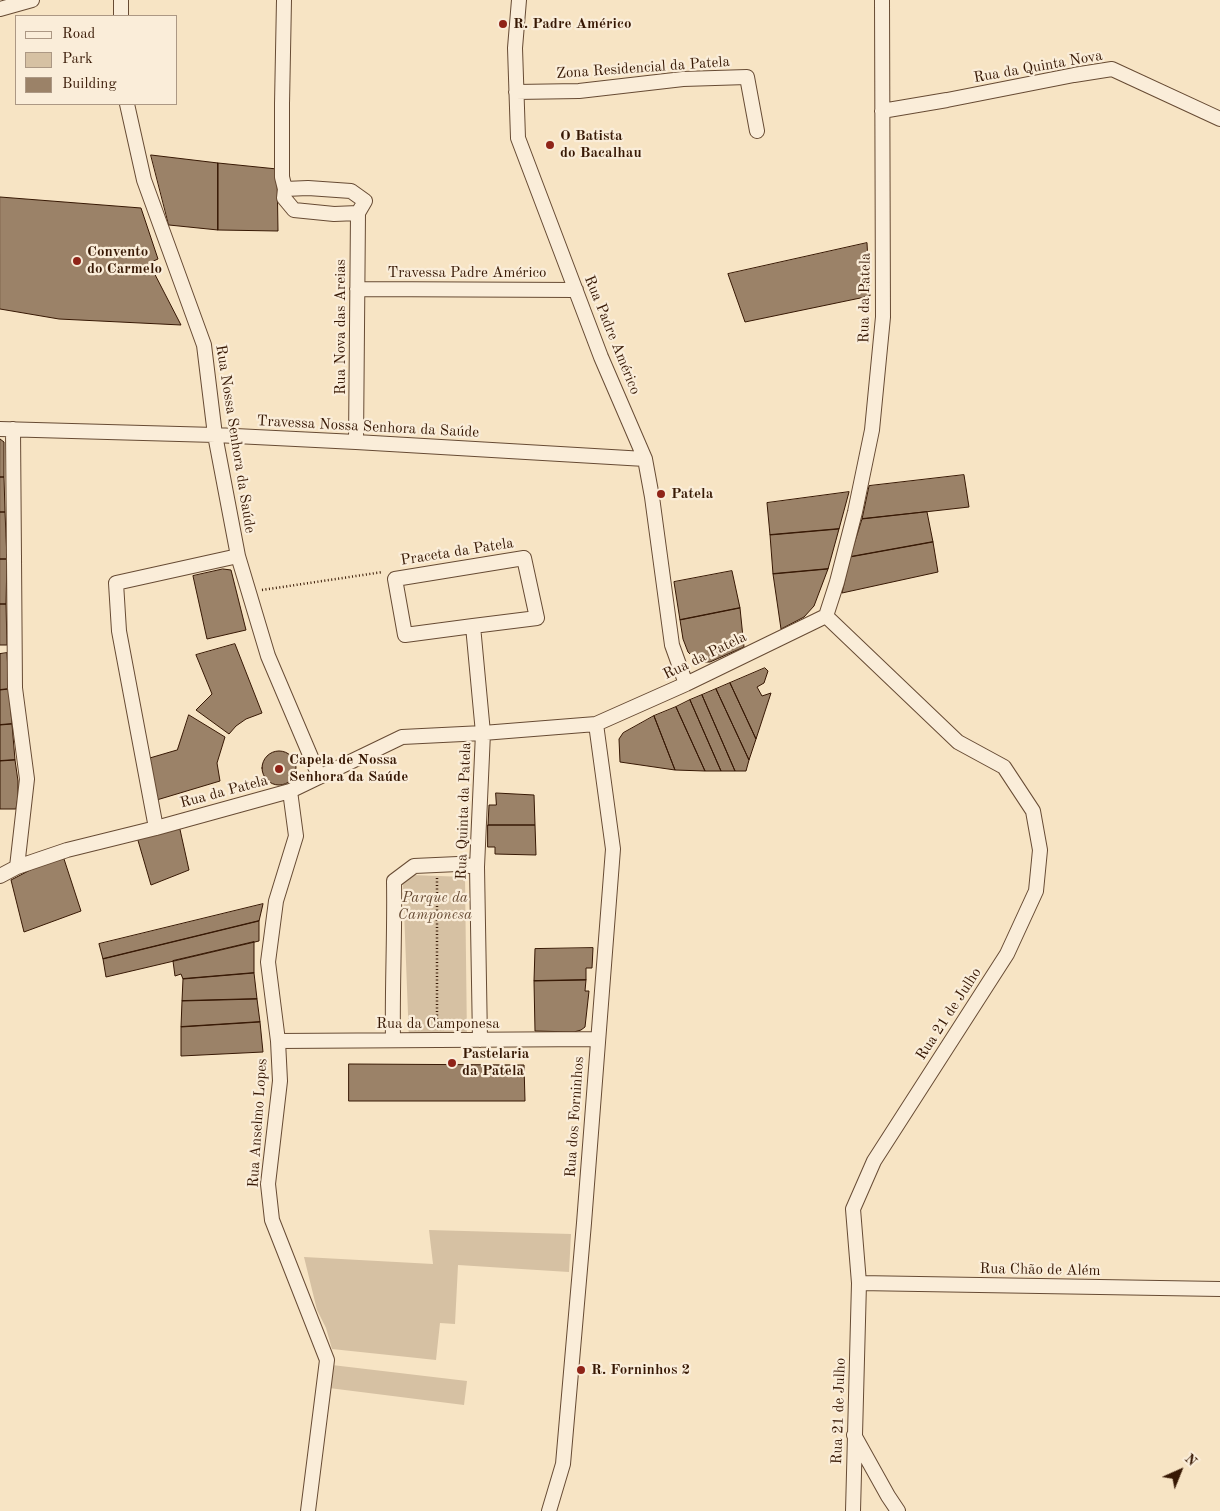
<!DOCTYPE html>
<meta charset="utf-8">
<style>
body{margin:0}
#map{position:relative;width:1220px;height:1511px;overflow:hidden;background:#f7e4c4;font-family:"Old Standard TT",serif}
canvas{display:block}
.legend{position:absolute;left:15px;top:15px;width:162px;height:90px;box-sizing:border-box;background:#faedd9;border:1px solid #ac9884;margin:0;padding:6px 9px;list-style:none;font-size:15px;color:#371804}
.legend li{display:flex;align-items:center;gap:10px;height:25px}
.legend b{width:25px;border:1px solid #ac9884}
.north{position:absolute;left:1155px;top:1446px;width:50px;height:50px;-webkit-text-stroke:4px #faedd9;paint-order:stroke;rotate:44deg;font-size:14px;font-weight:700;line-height:20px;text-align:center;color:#371804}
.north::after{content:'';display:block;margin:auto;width:18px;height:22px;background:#371804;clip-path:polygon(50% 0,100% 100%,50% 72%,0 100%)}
</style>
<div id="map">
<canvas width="1220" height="1511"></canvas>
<ul class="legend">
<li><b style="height:6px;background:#faedd9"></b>Road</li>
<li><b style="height:14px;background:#d6c1a3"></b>Park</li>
<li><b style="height:14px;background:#9b8268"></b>Building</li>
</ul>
<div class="north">N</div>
</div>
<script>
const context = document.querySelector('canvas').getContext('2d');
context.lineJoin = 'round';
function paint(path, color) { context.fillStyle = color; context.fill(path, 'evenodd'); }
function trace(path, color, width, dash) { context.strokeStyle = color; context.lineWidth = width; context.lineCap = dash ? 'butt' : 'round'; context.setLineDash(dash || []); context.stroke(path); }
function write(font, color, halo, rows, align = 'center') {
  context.font = font + ' "Old Standard TT",serif'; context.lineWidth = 4.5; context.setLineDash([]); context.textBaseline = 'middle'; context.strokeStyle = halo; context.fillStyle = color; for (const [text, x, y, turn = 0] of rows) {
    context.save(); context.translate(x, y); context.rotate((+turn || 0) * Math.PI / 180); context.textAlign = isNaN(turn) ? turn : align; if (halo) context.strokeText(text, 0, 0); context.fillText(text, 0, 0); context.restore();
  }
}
paint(new Path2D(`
 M412,875L465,877L467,1040H409L403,884Z
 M429,1230L571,1234L569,1272L458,1265L455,1324L440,1323L436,1360L332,1349L326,1328L317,1310L304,1257L433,1264Z
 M332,1365L467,1381L464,1405L329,1388Z`), '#d6c1a3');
const building = new Path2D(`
 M151,155L218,163V230L169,225Z
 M218,163L277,169L278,231L218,230Z
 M0,197L141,208L158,259L149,263L181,325L59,319L0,309Z
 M867,243L870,296L745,322L728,274Z
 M0,439L4,442V477H0Z
 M964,475L969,507L862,519L869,486Z
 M0,477H4L5,512H0Z
 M849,492L839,529L770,535L767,503Z
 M0,512H5L7,559H0Z
 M927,512L933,542L850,557L862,519Z
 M839,529L828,569L773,574L770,535Z
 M933,542L938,572L842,593L850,557Z
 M0,559H7L6,604H0Z
 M223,569L231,570L246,630L207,639L193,576Z
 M828,569L814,606L804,617L781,629L773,574Z
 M732,571L740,608L680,620L674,582Z
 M0,604H6L7,645H0Z
 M740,608L744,647L710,662H701L694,658L688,652L683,639L680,620Z
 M235,644L262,713L246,719L236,726L229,734L196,710L212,694L196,655Z
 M7,653L9,689L0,690V654Z
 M765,668L768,671L764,683L757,687L762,696L771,693L756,739L730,683Z
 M730,683L756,739L749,760L716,689Z
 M9,689L12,724L0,725V690Z
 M716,689L749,760L746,771H735L702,695Z
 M702,695L735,771H721L690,700Z
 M690,700L721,771H705L676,707Z
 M676,707L705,771L675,770L654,716Z
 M189,715L225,737L217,763L220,781L150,802L143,760L177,750Z
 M654,716L675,770L620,762L619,739L623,733Z
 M12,724L15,760L0,761V725Z
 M262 768a17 17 0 1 1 34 0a17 17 0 1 1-34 0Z
 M15,760L18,781V797L16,809H0V761Z
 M496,793L534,795L535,825H488L489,805H496Z
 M179,825L189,870L151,885L137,837Z
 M488,825H535L536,855L495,854V847H488Z
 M64,859L81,911L24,932L11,880L38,866Z
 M263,904L259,921L103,959L99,944Z
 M259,921V941L106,977L103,959Z
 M254,942V973L183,979L181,974L175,976L173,961Z
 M593,948L592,968H586V980L534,981L535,949Z
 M254,973L257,999L182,1001L183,979Z
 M586,980L585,991H589L585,1027L581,1030L574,1032L535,1031L534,981Z
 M257,999L260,1022L181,1027L182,1001Z
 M260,1022L263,1052L181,1056V1027Z
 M349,1064L524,1065L525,1101H349Z`);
paint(building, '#9b8268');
trace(building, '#371804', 1);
const street = new Path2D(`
 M121,0V16
 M284,0L282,104V177L285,189L284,198L294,210L334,214L358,213L356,442
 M519,0L515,48L518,138L601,357L645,459L652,497L672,645L686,684
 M0,9L32,0
 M516,92L579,91L683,79L747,77L757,131
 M127,104L144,180L204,345L215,435L238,556L268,656L319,776
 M882,111L947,100L1074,75L1112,69L1220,119
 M285,189L308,188L351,191L365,201L358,213
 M357,289L576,290
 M0,429L215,435L356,442L645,459
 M13,429L15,688L27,779L17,867
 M826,616L958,742L1004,767L1033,811L1040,850L1036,891L1007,954L874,1161L853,1209L859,1283L853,1511
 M473,626L405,635L395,579L524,558L537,618L473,626L483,733L477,867L480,1040
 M290,791L296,836L276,901L268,962L278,1041L280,1081L268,1184L272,1220L327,1360L308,1511
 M156,828L119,631L116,583L238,556
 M0,876L17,867L67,850L156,828L290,791L402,737L483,733L596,724L686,684L826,616L837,582L855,512L872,430L883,317L882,0
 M393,1040C392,987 395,934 394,881L414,866L458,864L477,867
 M278,1041L598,1039
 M859,1283L1220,1289
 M854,1435L888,1496L898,1511
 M549,1511L563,1464L584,1223L613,849L596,724`);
trace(street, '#674b34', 16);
trace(new Path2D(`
 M262,590L383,572
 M437,1026V877`), '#371804', 2.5, [1, 2.5]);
trace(street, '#faedd9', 14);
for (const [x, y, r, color] of [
 [503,24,5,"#8f2418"],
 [550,145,5,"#8f2418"],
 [77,261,5,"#8f2418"],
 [661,494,5,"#8f2418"],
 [279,769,5,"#8f2418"],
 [452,1063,5,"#8f2418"],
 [581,1370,5,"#8f2418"]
]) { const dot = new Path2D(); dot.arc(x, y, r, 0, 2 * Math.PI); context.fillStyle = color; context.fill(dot); trace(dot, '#faedd9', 2); }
write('bold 15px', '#371804', '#faedd9', [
 ["R. Padre Américo",513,24],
 ["O Batista",560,136],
 ["do Bacalhau",560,153],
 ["Convento",87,252],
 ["do Carmelo",87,269],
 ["Patela",671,494],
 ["Capela de Nossa",289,760],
 ["Senhora da Saúde",289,777],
 ["Pastelaria",462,1054],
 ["da Patela",462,1071],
 ["R. Forninhos 2",591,1370]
], 'left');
write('15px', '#371804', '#faedd9', [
 ["Rua da Quinta Nova",1038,67,-10],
 ["Zona Residencial da Patela",643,68,-4],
 ["Travessa Padre Américo",467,273],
 ["Rua da Patela",865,298,-89],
 ["Rua Nova das Areias",341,327,-90],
 ["Rua Padre Américo",612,335,68],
 ["Travessa Nossa Senhora da Saúde",368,427,3],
 ["Rua Nossa Senhora da Saúde",235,439,81],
 ["Praceta da Patela",457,552,-9],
 ["Rua da Patela",705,656,-26],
 ["Rua da Patela",224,792,-15],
 ["Rua Quinta da Patela",464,811,-88],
 ["Rua 21 de Julho",949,1014,-57],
 ["Rua da Camponesa",438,1024],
 ["Rua dos Forninhos",575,1117,-86],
 ["Rua Anselmo Lopes",258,1123,-86],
 ["Rua Chão de Além",1040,1270,1],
 ["Rua 21 de Julho",839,1411,-88]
]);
write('italic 15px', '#674b34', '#faedd9', [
 ["Parque da",435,898],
 ["Camponesa",435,915]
]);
</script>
